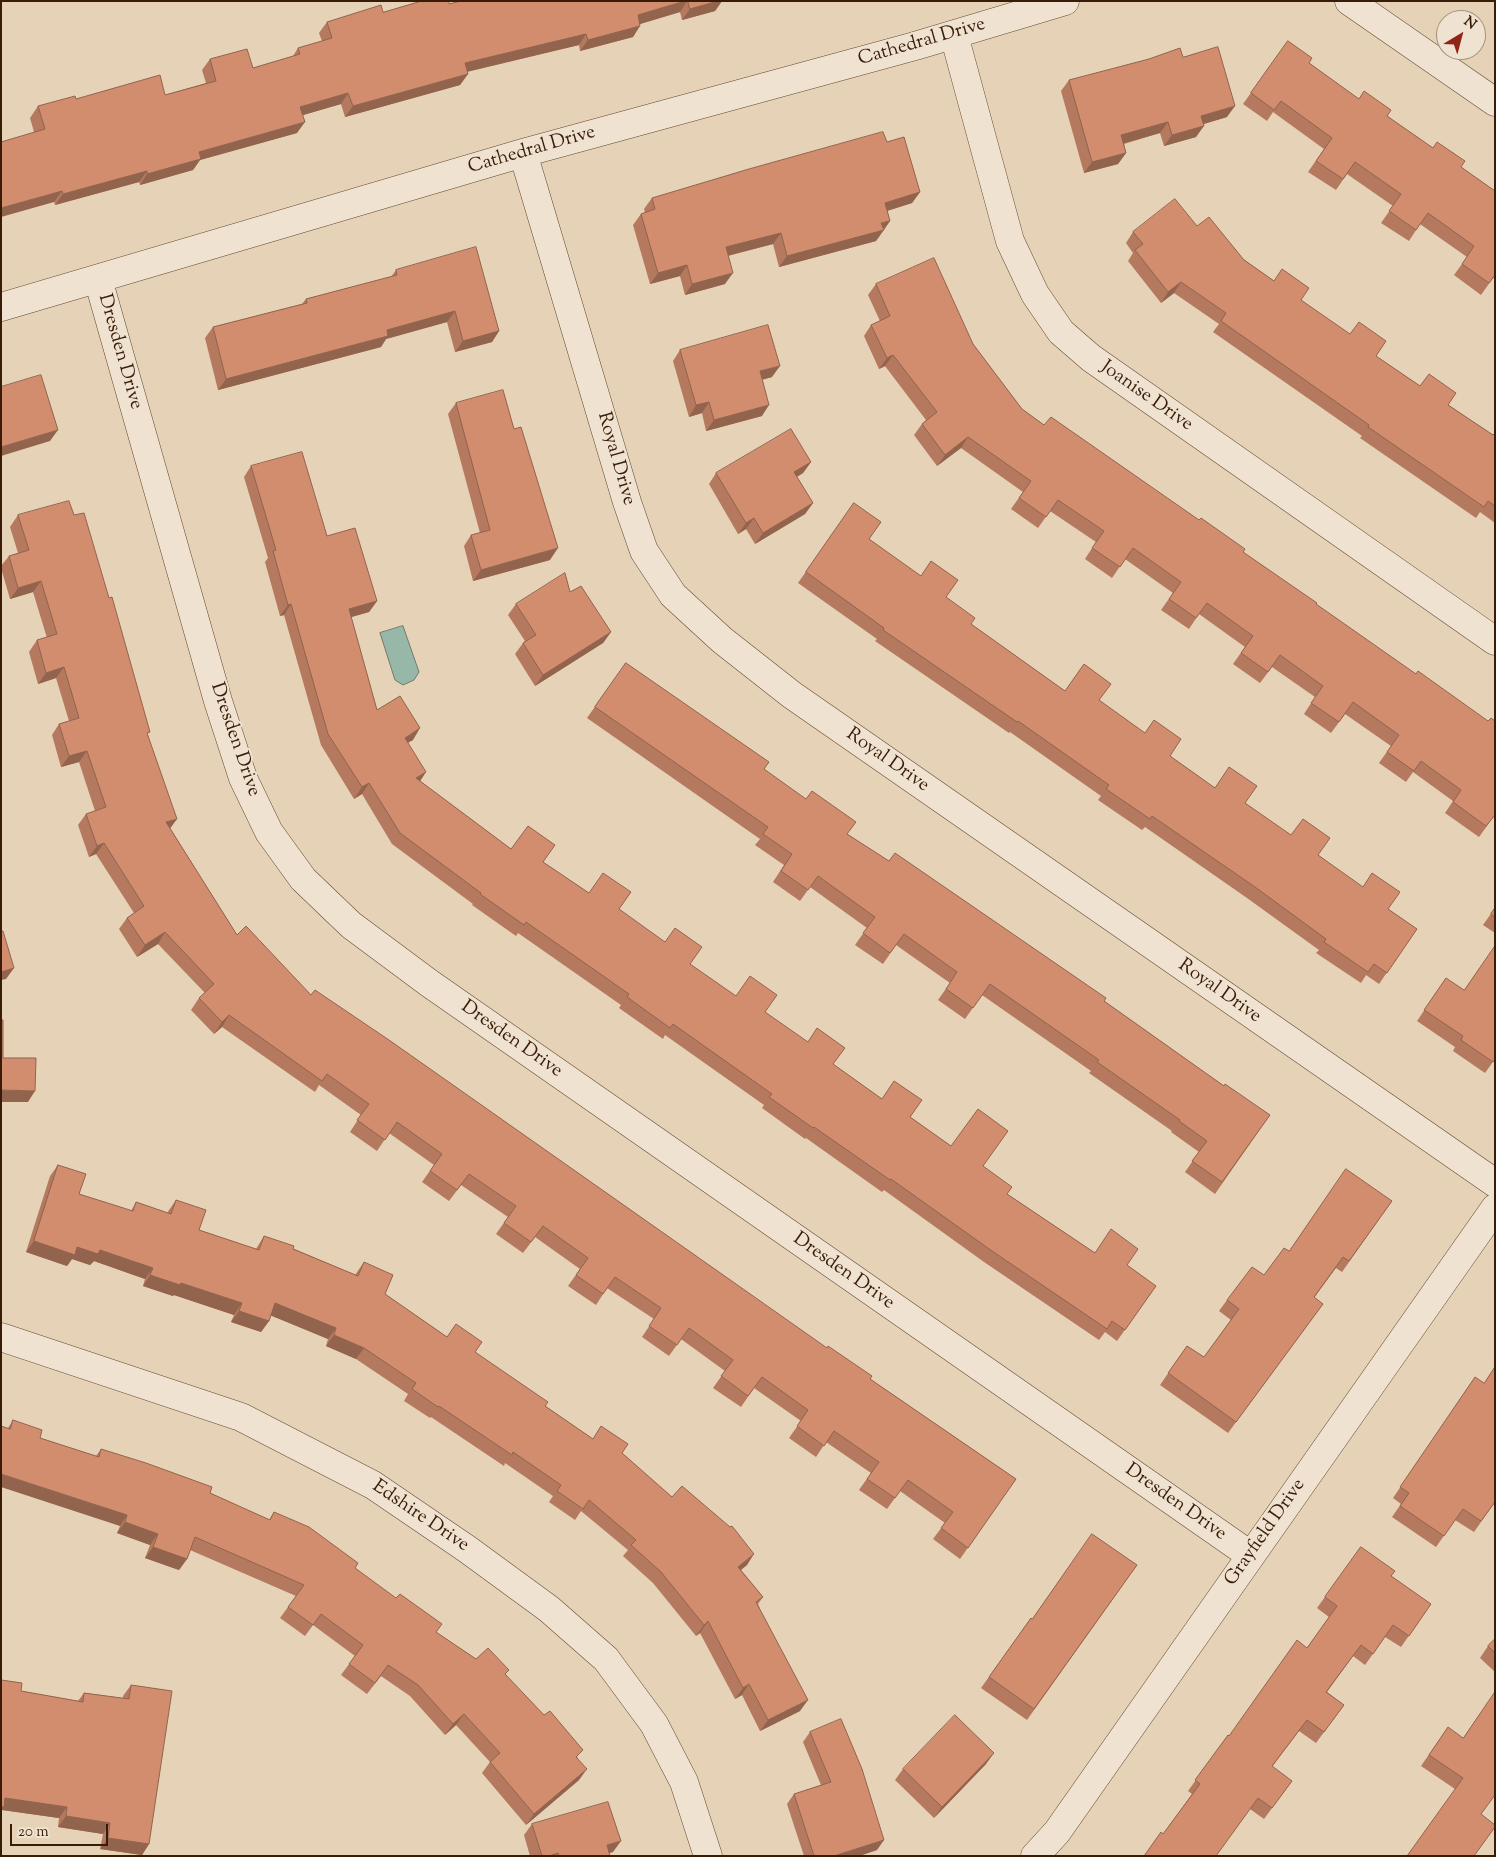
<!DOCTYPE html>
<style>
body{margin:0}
#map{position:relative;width:1496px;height:1857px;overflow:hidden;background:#e6d2b6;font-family:"Sorts Mill Goudy",serif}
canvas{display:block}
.frame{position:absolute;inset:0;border:2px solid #381c07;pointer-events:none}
.north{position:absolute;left:1436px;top:10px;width:50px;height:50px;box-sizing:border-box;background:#efe2d0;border:1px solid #a69380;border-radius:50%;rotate:37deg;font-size:14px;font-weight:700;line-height:20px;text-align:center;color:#381c07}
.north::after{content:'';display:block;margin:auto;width:18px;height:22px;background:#8f2418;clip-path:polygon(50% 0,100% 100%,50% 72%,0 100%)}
.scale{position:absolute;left:10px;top:1824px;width:98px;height:22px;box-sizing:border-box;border:2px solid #381c07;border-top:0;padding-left:6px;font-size:15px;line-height:18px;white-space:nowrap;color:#381c07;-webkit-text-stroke:4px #efe2d0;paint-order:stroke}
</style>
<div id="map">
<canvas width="1496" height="1857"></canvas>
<div class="frame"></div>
<div class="north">N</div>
<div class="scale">20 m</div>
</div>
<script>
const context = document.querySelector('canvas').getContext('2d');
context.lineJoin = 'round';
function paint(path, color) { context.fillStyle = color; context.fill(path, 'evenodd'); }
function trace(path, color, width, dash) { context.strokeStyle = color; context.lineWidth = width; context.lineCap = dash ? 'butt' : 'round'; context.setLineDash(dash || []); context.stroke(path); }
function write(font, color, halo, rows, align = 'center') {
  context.font = font + ' "Sorts Mill Goudy",serif'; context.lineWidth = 4; context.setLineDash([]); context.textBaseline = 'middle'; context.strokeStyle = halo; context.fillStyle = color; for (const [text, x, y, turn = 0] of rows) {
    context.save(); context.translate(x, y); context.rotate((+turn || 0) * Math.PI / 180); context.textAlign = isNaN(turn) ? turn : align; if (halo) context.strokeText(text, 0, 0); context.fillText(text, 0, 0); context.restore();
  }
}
const water = new Path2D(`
 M403,626L419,672L414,680L403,685L395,680L380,633Z`);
paint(water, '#97b8a8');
trace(water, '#717a68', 1);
const minor = new Path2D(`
 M1349,1L1495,102
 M954,35L1010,241L1035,294L1061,332L1091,358L1495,641
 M523,153L627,502L644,551L673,595L722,640L792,695L1495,1183
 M98,279L218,701L243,778L269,832L303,879L351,925L429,983L1250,1555
 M1,307L523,153L915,46L1065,1
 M1,1337L241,1417L373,1485L467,1549L549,1609L606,1659L654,1724L684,1782L708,1856
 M1035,1856L1057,1832L1495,1208`);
trace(minor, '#644a33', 29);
trace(minor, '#efe2d0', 28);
paint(new Path2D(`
 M461,1H722L715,11L682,20L680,12L640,24L633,37L580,51L579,45L467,72L468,74L460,85L345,117L341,104L303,115L297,133L200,160L193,170L140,185L139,182L55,205L30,118L38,106L76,99L165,95L206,83L202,70L210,59L253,68L293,56L298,48L322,41L319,33L327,22L383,12L449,4Z
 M1288,41L1309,63L1359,99L1387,116L1495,191V279L1493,278L1481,295L1454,275L1467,257L1420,224L1409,241L1381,223L1393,206L1347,174L1336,190L1308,172L1324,149L1273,112L1267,121L1243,104Z
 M1183,57L1227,117L1204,124L1196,137L1164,146L1160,133L1124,144L1126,153L1118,164L1084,173L1061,91L1069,80Z
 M887,142L920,192L912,203L887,211L890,221L876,241L779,267L773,244L728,256L725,284L685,295L680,276L650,284L633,225L641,214L645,212L644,209L652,198Z
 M1197,226L1301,300L1376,356L1493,435L1495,433V523L1480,512L1476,518L1360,438L1362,436L1213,332L1219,324L1174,293L1161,303L1128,261L1133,253L1126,243L1133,232Z
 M396,270L499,331L492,342L455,352L447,322L386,339L381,347L218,390L205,338L213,327L302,304L306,299L391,277Z
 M876,284L973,344L1022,409L1044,425L1243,552L1316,604L1495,815L1479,837L1445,813L1453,801L1413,772L1406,782L1379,763L1391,746L1345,714L1331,733L1304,714L1315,697L1272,667L1260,683L1233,664L1245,647L1199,614L1189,629L1161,610L1173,593L1125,559L1112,578L1085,559L1096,542L1050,511L1038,528L1011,509L1023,492L961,448L937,466L914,435L922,424L926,420L885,366L879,369L864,336L871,325L880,321L868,295Z
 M680,350L772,377L762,380V416L706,431L702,413L689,417L673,361Z
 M456,403L550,560L473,581L464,546L471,535L480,533L448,414Z
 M811,462L803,473L797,477L813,503L805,514L755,544L746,529L738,534L709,484L716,473Z
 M251,466L327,536L377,601L369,612L351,617L377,710L413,740L408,742L420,781L511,849L543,862L589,893L619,909L690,964L735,996L765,1012L833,1064L882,1099L910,1117L951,1146L983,1166L1007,1194L1095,1253L1127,1265L1156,1286L1117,1341L1105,1332L1099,1340L984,1262L884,1190L882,1192L806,1138L805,1139L762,1108L764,1105L665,1035L663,1039L619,1008L621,1005L518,933L516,936L472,905L473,904L392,844L362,794L354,799L321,745L284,615L280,616L265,562L268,558L244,477Z
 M854,503L869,539L946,597L971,624L1065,691L1099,700L1170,756L1215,788L1245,803L1318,855L1388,909L1417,929L1379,984L1366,975L1361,983L1316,953L1319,950L1247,898L1145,827L1142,830L1098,800L1101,796L1010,732L1009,733L875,641L877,639L798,583Z
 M18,515H74L148,735L170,828L237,935L311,995L1016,1479L960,1559L933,1539L945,1523L900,1491L887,1509L859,1490L871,1473L826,1442L816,1457L789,1438L801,1421L754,1388L741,1407L713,1388L725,1371L681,1339L669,1356L642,1337L654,1319L607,1288L596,1305L568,1286L580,1269L535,1237L523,1253L496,1234L508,1217L461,1185L449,1201L422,1182L434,1165L389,1133L377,1151L350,1132L361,1115L319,1085L315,1092L222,1027L214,1034L191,1010L199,998L205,993L158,944L137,957L119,929L127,918L134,913L96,854L89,857L78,825L86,814L95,811L79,762L61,767L52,735L59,724L69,721L56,678L38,684L29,652L37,640L47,638L33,592L10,599L1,568V566L9,556L18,553L10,527Z
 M570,592L611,632L603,643L535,686L515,654L523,643L525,641L508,615L516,604Z
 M626,663L847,834L1104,1001L1224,1086L1270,1115L1215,1194L1185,1172L1199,1152L1171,1132L1172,1131L1089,1073L1091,1071L982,995L965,1019L938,1000L950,983L896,945L883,964L855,945L867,928L810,887L800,901L773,882L784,865L755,845L760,839L587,718Z
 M1495,908V933L1483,925Z
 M1446,978L1495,1059L1485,1073L1453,1051L1455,1047L1417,1021Z
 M58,1165L79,1194L131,1211L136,1202L167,1213L176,1200L199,1230L256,1249L264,1236L355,1275L364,1262L385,1294L447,1337L475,1352L545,1406L593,1439L622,1453L747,1565L741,1570L763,1597L758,1604L800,1711L760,1731L742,1695L735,1699L700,1633L696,1636L653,1583L623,1556L628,1550L581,1511L575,1520L549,1502L553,1496L505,1463L504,1466L431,1417L430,1418L404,1401L408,1394L356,1359L326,1346L328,1339L271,1315L269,1321L261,1332L231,1322L234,1315L174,1295L173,1296L143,1286L145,1279L94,1261L90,1265L72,1259L67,1266L26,1252L50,1176Z
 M1392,1201L1342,1272L1336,1268L1314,1298L1323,1304L1228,1433L1160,1385L1187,1346L1204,1357L1231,1320L1219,1311L1227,1300L1264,1275L1289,1251Z
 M1475,1377L1495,1502L1474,1532L1455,1520L1436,1547L1392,1517L1401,1504L1393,1498Z
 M13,1420L40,1438L96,1456L101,1449L210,1493L269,1520L274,1512L355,1568L436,1632L476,1659L505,1675L578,1758L579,1780L526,1825L482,1773L490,1762L456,1725L445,1735L410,1696L381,1676L367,1694L341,1675L355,1656L313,1625L305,1636L280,1618L296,1596L190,1550L187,1559L179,1570L145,1558L150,1545L117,1533L120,1526L8,1428Z
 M1361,1547L1391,1576L1431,1604L1401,1647L1385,1637L1365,1665L1353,1656L1327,1692L1344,1705L1316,1743L1299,1731L1272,1767L1292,1781L1264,1819L1250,1809L1163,1834L1192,1794L1188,1791L1228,1735L1229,1736L1307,1648L1329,1617L1317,1608Z
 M1137,1565L1027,1720L981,1688L1031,1618L1032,1619Z
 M1495,1639V1672L1480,1658L1488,1646Z
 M131,1685L149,1844L142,1855L100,1849L103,1834L58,1827L59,1818L2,1810L21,1691L78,1701L84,1693L123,1698V1696Z
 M1448,1727L1495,1795L1455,1789L1421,1766Z
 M810,1732L877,1850L859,1856H804L787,1804L794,1794L821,1785L803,1742Z
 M986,1764L934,1818L895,1780L903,1769Z
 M532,1824L613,1852L609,1853L610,1856H530L524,1835Z`), '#b4795f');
paint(new Path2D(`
 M685,1H687L680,12L630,27L638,15Z
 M718,1H722L715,11L682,20L690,9Z
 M640,26L633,37L580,51L588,40Z
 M586,34L579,45L457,74L465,63Z
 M468,74L460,85L345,117L353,106Z
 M348,93L341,104L293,118L300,107Z
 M1235,106L1227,117L1193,127L1201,116Z
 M305,122L297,133L200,160L193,170L140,185L147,174L199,152Z
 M1168,122L1160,133L1114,146L1121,135Z
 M1204,126L1196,137L1164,146L1172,135Z
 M1126,153L1118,164L1084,173L1092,162Z
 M147,171L139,182L55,205L63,194Z
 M62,191L54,202L1,217V208Z
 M920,192L912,203L877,214L885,203Z
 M890,221L876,241L779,267L787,256Z
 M781,233L773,244L718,258L726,247Z
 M687,265L680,276L650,284L658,273Z
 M733,273L725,284L685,295L692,284Z
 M1181,282L1174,293L1161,303L1168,292Z
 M455,311L447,322L386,339L381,347L218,390L226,379L387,330Z
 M499,331L492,342L455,352L463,341Z
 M893,355L885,366L879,369L887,358Z
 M780,366L772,377L752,382L760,371Z
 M709,402L702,413L689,417L696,405Z
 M769,405L762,416L706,431L714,420Z
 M58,430L50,441L1,456V447Z
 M968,437L961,448L937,466L945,455Z
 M811,462L803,473L786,483L794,472Z
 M813,503L805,514L755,544L763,533Z
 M754,518L746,529L738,534L746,523Z
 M558,548L550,560L473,581L481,570Z
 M41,581L33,592L10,599L18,588Z
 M377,601L369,612L341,620L349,609Z
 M291,604L284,615L280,616L288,605Z
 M611,632L603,643L535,686L543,675Z
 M64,667L56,678L38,684L46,673Z
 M420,728L413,740L397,749L405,738Z
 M87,751L79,762L61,767L69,756Z
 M426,772L419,783L416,778Z
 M369,783L362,794L354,799L362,787Z
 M177,819L169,830L166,822Z
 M104,843L96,854L89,857L97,846Z
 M165,932L158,944L137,957L145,945Z
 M14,968L6,979L1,980V972Z
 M229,1015L222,1027L214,1034L222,1022Z
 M1,1090L35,1091L28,1102H1Z
 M34,1241L77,1247L100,1250L153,1268L145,1279L94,1261L90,1265L72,1259L67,1266L26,1252Z
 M150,1275L181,1283L242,1303L234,1315L174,1295L173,1296L143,1286Z
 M275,1303L336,1328L328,1339L267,1314Z
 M239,1311L269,1321L261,1332L231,1322Z
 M334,1335L364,1348L356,1359L326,1346Z
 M1,1474L127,1515L120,1526L1,1487Z
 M125,1522L158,1534L150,1545L117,1533Z
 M153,1547L187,1559L179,1570L145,1558Z
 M754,1554L747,1565L730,1578L738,1567Z
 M708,1621L700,1633L696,1636L704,1625Z
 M749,1684L742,1695L735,1699L743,1688Z
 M808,1700L800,1711L760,1731L768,1720Z
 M464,1714L456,1725L445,1735L453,1724Z
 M994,1753L986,1764L934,1818L942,1807Z
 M587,1769L579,1780L526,1825L534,1814Z
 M5,1798L67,1807L59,1818L2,1810L1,1811V1803Z
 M66,1816L110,1823L103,1834L58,1827Z
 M108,1838L149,1844L142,1855L100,1849Z
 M884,1840L877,1850L859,1856H834Z
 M621,1841L613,1852L599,1856L607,1845Z`), '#92634d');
const building = new Path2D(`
 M422,1H449V4L461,1H685L638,15L640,26L588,40L586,34L465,63L468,74L353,106L348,93L300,107L305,122L199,152L201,159L147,174V171L63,194L62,191L1,208V142L45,129L38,106L75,96L76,99L160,75L165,95L216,81L210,59L247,49L253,68L300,54L298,48L332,38L327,22L381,5L383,12Z
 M688,1H718L690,9Z
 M1288,41L1312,58L1309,63L1359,99L1364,91L1391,110L1387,116L1433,148L1437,142L1465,161L1461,167L1495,191V275L1489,283L1462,264L1474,246L1428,213L1416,230L1389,211L1401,194L1355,162L1343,179L1316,161L1332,138L1281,101L1274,110L1251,93Z
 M1218,47L1235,106L1201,116L1204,126L1172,135L1168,122L1121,135L1126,153L1092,162L1069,80L1149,59L1180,48L1183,57Z
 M883,132L887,142L904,137L920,192L885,203L890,221L881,223L884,230L787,256L781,233L726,247L733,273L692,284L687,265L658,273L641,214L655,209L652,198L749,169Z
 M1175,199L1197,226L1209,217L1244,260L1274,281L1282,269L1309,288L1301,300L1350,334L1359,322L1386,341L1376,356L1420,386L1429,374L1456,393L1448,405L1493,435L1495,433V506L1488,501L1484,507L1368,427L1369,425L1221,321L1226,313L1181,282L1168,292L1135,250L1143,244L1133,232Z
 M476,247L499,331L463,341L455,311L387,330L388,336L226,379L213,327L307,303L306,299L397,275L396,270Z
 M934,258L973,344L1022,409L1044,425L1051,417L1199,520L1201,518L1245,549L1243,552L1317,603L1316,604L1416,674L1418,671L1488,721L1491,718L1495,721V815L1486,826L1453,802L1461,790L1421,761L1414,771L1387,752L1399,735L1353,702L1339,722L1311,703L1323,686L1280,655L1268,672L1241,653L1253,636L1207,603L1196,618L1169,599L1181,582L1133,548L1120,567L1092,548L1104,531L1058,500L1046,517L1019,498L1031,481L968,437L945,455L922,424L937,412L893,355L887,358L871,325L890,316L876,284Z
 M768,325L780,366L760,371L769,405L714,420L709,402L696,405L680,350Z
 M41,375L58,430L1,447V387Z
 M503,390L514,429L521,427L558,548L481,570L471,535L490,530L456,403Z
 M791,429L811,462L794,472L813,503L763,533L754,518L746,523L716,473Z
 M302,452L327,536L355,528L377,601L349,609L377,710L400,696L420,728L405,738L426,772L416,778L511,849L528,826L555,845L543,862L589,893L603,873L631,892L619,909L665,942L675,928L702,947L690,964L736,996L750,976L777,995L765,1012L808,1042L817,1028L845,1048L833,1064L882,1099L894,1081L922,1100L910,1117L951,1146L978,1109L1008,1131L983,1166L1012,1187L1007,1194L1095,1253L1111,1229L1138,1249L1127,1265L1156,1286L1125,1330L1112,1321L1107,1329L992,1251L891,1179L890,1180L814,1127L813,1128L769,1097L772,1094L673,1024L670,1028L627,997L629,994L526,922L524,925L480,894L481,893L400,833L369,783L362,787L328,734L291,604L288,605L273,551L276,550L251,466Z
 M69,501L74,515L84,513L109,598L112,597L150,732L147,733L177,819L166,822L237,935L246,926L311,995L315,990L389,1040L827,1348L828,1346L872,1376L870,1379L1016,1479L968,1548L941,1528L953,1512L908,1480L895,1498L867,1479L879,1462L834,1431L824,1446L797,1426L808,1410L762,1377L748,1396L721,1376L733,1360L689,1328L677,1345L649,1326L661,1308L615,1277L603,1294L576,1275L588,1258L543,1226L531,1242L504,1223L516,1206L469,1174L457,1190L430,1171L442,1154L397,1122L385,1140L357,1120L369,1104L327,1074L322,1081L229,1015L222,1022L199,998L214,984L165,932L145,945L127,918L144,906L104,843L97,846L86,814L106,807L87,751L69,756L59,724L79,718L64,667L46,673L37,640L57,634L41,581L18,588L9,556L29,550L18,515Z
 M854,503L881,522L869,539L921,576L931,561L958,580L946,597L975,618L971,624L1065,691L1084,664L1111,684L1099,700L1145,733L1154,720L1181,739L1170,756L1215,788L1229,767L1257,786L1245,803L1291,835L1303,819L1330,838L1318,855L1363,887L1372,873L1400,892L1388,909L1417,929L1387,973L1374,964L1368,972L1324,942L1326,939L1255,887L1152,816L1150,819L1106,789L1109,785L1018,721L1017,722L883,630L884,628L806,572Z
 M565,573L570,592L581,586L611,632L543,675L523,643L536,635L516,604Z
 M626,663L769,762L764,769L806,799L812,791L856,822L847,834L889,861L895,853L1106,998L1104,1001L1224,1086L1225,1084L1270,1115L1222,1182L1192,1161L1207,1141L1179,1121L1180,1120L1097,1062L1099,1060L990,984L973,1008L946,989L957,972L904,934L890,953L863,933L875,917L818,876L808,890L781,871L792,854L763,834L768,827L595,707Z
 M1495,908V917L1491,914Z
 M1,931H3L14,968L1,972Z
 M1495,946V1059L1493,1062L1461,1040L1463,1036L1424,1010L1446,978L1464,990Z
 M1,1020H3V1058H36L35,1091L1,1090Z
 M58,1165L86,1174L79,1194L133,1211L136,1202L171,1214L176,1200L206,1210L199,1230L259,1250L264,1236L294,1246L293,1249L358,1276L364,1262L393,1275L385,1294L447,1337L456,1324L482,1342L475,1352L548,1402L545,1406L593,1439L601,1426L628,1444L622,1453L672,1497L682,1486L730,1527L732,1526L754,1554L738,1567L763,1597L756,1602L808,1700L768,1720L749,1684L743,1688L708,1621L704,1625L661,1572L631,1545L636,1540L589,1500L583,1509L557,1491L561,1485L513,1452L512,1455L439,1406L438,1407L412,1389L416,1383L364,1348L334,1335L336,1328L275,1303L269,1321L239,1311L242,1303L181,1283L180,1285L150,1275L153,1268L100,1250L98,1254L77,1247L75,1255L34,1241Z
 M1346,1169L1392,1201L1349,1261L1343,1257L1314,1297L1323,1304L1236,1422L1168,1373L1187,1346L1204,1357L1239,1309L1227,1300L1252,1267L1264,1275L1284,1248L1289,1251Z
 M1495,1367V1502L1481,1521L1463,1509L1444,1536L1400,1506L1409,1493L1400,1487L1475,1377L1484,1383Z
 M13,1420L42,1430L40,1438L99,1457L101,1449L146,1463L212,1487L210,1493L270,1520L274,1512L309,1527L358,1563L355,1568L396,1598L400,1594L442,1624L436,1632L476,1659L488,1648L509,1670L505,1674L544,1715L550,1711L583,1750L576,1757L587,1769L534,1814L490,1762L500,1753L464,1714L453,1724L418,1685L388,1665L375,1683L349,1664L363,1645L321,1614L313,1625L288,1607L304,1585L195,1537L187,1559L153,1547L158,1534L125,1522L127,1515L1,1474V1426L10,1429Z
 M1092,1534L1137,1565L1034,1709L989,1677L1031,1618L1032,1619Z
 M1361,1547L1395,1571L1391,1576L1431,1604L1409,1636L1393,1625L1373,1654L1361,1645L1326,1692L1344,1705L1324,1732L1307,1720L1272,1766L1292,1781L1272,1808L1258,1798L1216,1856H1144L1161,1832L1163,1834L1200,1784L1195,1780L1228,1735L1229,1736L1297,1640L1307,1648L1337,1606L1325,1597Z
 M1495,1639V1653L1488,1646Z
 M1,1680L22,1683L21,1691L83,1702L84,1693L129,1699L131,1685L172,1691L149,1844L108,1838L110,1823L66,1816L67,1807L5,1798L4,1807H1Z
 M1495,1692V1795L1481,1814L1495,1825V1827L1474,1856H1407L1463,1778L1429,1755L1448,1727L1463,1738Z
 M955,1715L994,1753L942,1807L903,1769Z
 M841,1719L862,1769L884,1840L834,1856H814L794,1794L831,1782L810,1732Z
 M608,1802L621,1841L607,1845L610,1856H559L558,1853L549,1856H542L532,1824Z`);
paint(building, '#d18d6e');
trace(building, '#92634d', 1);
write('19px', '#381c07', '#efe2d0', [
 ["Cathedral Drive",922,43,-16],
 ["Cathedral Drive",532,151,-16],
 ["Dresden Drive",119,352,74],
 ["Joanise Drive",1146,397,35],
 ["Royal Drive",615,459,74],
 ["Dresden Drive",234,740,71],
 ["Royal Drive",887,761,35],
 ["Royal Drive",1219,992,35],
 ["Dresden Drive",511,1040,35],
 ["Dresden Drive",843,1272,35],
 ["Dresden Drive",1175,1503,35],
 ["Edshire Drive",420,1517,34],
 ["Grayfield Drive",1266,1533,-55]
]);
</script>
